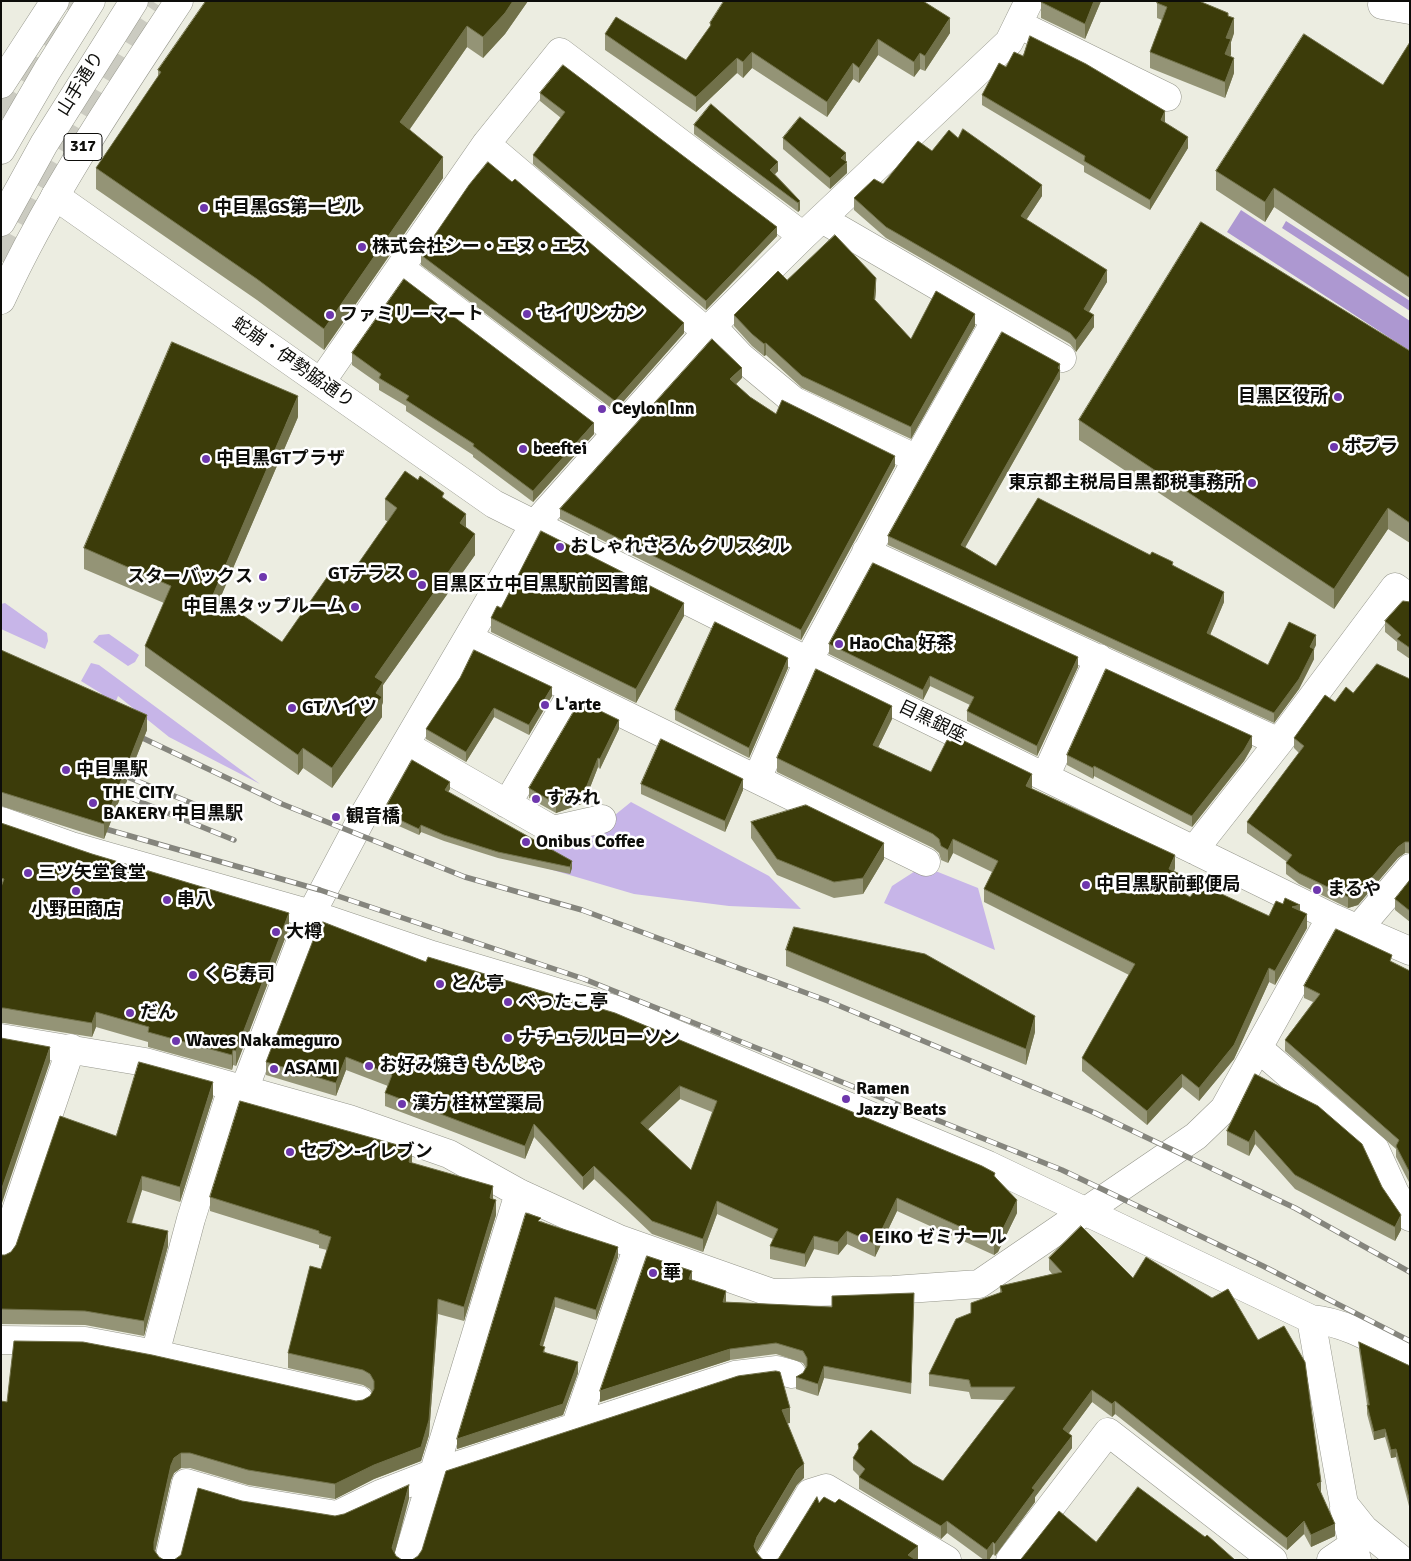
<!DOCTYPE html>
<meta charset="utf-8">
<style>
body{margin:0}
#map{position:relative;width:1411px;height:1561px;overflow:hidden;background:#ecede1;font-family:Signika,sans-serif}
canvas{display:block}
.frame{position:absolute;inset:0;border:2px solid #0d0d0a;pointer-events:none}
</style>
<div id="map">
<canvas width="1411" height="1561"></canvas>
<div class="frame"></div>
</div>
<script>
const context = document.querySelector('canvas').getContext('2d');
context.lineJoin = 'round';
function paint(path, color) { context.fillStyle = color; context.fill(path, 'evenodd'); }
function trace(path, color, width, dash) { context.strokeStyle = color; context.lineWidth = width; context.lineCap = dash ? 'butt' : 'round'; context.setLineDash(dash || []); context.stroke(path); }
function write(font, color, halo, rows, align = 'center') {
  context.font = font + ' Signika,"Noto Sans JP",sans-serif'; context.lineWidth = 5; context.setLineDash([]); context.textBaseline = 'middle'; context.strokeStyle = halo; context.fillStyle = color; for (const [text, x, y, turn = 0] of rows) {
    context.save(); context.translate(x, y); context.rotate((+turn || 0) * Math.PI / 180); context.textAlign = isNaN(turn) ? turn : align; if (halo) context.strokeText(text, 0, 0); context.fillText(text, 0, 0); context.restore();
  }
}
paint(new Path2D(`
 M5,603L47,633L48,641L45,649L1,629V604Z
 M109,634L139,655L135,662L128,666L93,642L99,635Z
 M91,663L99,665L260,784L169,737L118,696L111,714L96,707L102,694L81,681Z
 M631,802L769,876L801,909L729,906L634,894L539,866L541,837L605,823Z
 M923,866L978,888L995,950L884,903L892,886Z`), '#c7b5e8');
paint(new Path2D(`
 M1241,210L1410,321V351L1227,232Z
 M1286,221L1410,301V311L1282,228Z`), '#ad98d1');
trace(new Path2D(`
 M1,117L72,1
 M1,261L35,198L132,31L152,1`), '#cbcbc1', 28, [28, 14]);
const minor = new Path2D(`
 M1382,5L1410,10
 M1018,24L1167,97
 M486,144L707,332
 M55,196L494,504L808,661L1331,917L1410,951
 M822,219L1062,358
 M400,268L617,432
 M712,326L741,357L794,401L917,459L808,661L757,779
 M321,382L486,144L560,52L803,236
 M917,459L996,320
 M866,552L1279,742
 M468,638L926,862
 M405,745L553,830L602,819
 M1045,777L1099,658
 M507,804L574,690
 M1,821L71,846L311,914L432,955L620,1011L988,1165L1311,1319L1344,1504L1364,1529L1402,1560
 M1194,850L1279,742L1395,587L1410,598
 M1358,929L1410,868
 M1,1038L145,1062L349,1119L449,1154L519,1193L619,1239L772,1293L893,1290L979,1284L1196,1136L1224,1109L1331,917
 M1258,1048L1375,1149L1395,1193L1410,1217
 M244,1090L311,914L362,818L534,525L712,326L803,236L1009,42L1029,1
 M1,1255L71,1048
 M1311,1319C1347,1322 1379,1343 1410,1359
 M1,1340L85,1341L155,1354L359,1400
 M155,1354L191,1219L232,1088
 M575,1428L638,1246
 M1344,1508L1357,1560
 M169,1560L186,1483L245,1500L337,1515L380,1494L434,1473L735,1375L777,1370L792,1374
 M407,1560L519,1193
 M770,1560L810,1493L826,1488L947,1560
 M1010,1560L1108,1432L1273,1560
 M1331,1560L1353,1545`);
const major = new Path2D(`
 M1,84L55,1
 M1,150L47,71L91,1
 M1,222L44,144L134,1
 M1,300C50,194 115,98 179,1`);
trace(minor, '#95968b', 29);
trace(major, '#95968b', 29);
trace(minor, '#fff', 28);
trace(major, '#fff', 28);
const rail = new Path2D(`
 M132,733L282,804L465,877L582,910L828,1001L1095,1113L1295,1208L1410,1272
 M115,772L226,817
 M109,789L234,840
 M95,826L320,890L584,979L1062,1170L1263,1266L1410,1341`);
trace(rail, '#85857d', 5.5);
trace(rail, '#fff', 4, [11]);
paint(new Path2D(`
 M239,1H528L505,34L483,58L467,47L410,129L443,178L324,350L257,300L96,189V168L158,77V70Z
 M1101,1L1085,39L1041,18V2Z
 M1157,3L1228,16L1234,33L1231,42L1230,56L1234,73L1225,98L1150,68V52L1162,20L1157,18Z
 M710,23L950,33L925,71L920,69L914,77L878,55L859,83L853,79L827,117L752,68L743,78L737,73L696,112L605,50V34L686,60L710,27Z
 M1410,42V298L1274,207L1265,222L1216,190V171L1383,85Z
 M1006,67L1165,122V123L1188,148L1150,210L1084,172V166L982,105V95Z
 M540,93L777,236L706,310L533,164V155L561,118L540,101Z
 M694,125L778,171L775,174L800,201V210L798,212L694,134Z
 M783,138L846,161L847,173L830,189L783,149Z
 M958,138L1042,196L1026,220L1107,282L1089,312L1094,327L1076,352L1070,344L886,238L854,210V198L883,184L932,151Z
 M421,255L684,333L615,411L421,265Z
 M787,280L876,290L875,300L911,339L975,326L911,439L802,388L766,355L764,356L752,346L734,326V315Z
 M1410,351V543L1388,529L1334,609L1079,440V420Z
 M352,353L594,434L533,502L473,457V455L406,411V406L379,390V384L352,365Z
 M1060,364V379L965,547L996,566L1150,555L1173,565L1224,602L1210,635L1268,665L1316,645L1314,649V659L1299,689L1274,723L888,545V536Z
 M742,378L736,384L750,397L776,414L895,466L801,640L560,519V509Z
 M298,417L219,600L282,642L344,584L388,522L385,520V499H444L466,528L475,555L383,685V702L382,705V717L332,788L303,768L298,775L145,666V646L164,603L84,569V548Z
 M1410,602V659L1397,650V642L1385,632V621Z
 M501,608L684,616L636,703L491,632V618Z
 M829,644L1078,667L1037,756L967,721V711L970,705L930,686L923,700L829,654Z
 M1,650L147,730L104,839L1,806Z
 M788,668L749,758L675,720V710Z
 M460,678L552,696L529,735L494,717L466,762L426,739V729Z
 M1410,679V853H1405L1398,858L1358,905L1348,908L1299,884L1286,874V863L1287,862L1247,833V822L1299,753L1294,748V738L1335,702L1353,693Z
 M892,719L878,747L931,772L1032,788V789L1175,868L1174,872L1182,889L1181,891L1190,897L1269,916L1300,911L1307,928L1275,985L1269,982L1234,1059L1199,1101L1182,1087L1147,1125L1082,1071V1058L1129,975L984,902V889L992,872L953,853L948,863L941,860L939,853L933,848L777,772V758Z
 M619,729L600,769L598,767L584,803L556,813L529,798V788Z
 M1252,747L1244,761L1192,827L1094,776L1093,779L1067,765V755Z
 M641,784L743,790L725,832L641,794Z
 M450,789L448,792L572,868L570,874L498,858L444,841L421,832L419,835L383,819V812Z
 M751,822L884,859L863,894L834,898L777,875L751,838Z
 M1,823L289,928L236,1066L233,1065L232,1070L148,1047V1042L96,1027L92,1037L4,1023H1Z
 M1410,880V922L1395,910V899Z
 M786,950L1035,1032L1026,1065L786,966Z
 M426,962L995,1176L1017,1213L998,1252L994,1255L897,1211L875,1257L847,1244L838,1255L814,1249L805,1267L770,1259V1246L773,1239L717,1214L703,1252L652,1234L594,1179L583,1190L534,1137L525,1159L385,1106V1093L388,1086L346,1070L336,1096L266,1075V1062ZM680,1099L712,1112L691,1170L648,1129Z
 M1392,962L1410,971V1184L1396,1157V1149L1285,1051V1040L1313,1002L1304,998V986Z
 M1255,1074L1401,1230L1395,1241L1295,1189L1255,1144L1249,1156L1227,1145V1131Z
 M213,1097L180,1202L142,1190L132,1223L168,1246L144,1336L85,1325L1,1324V1255H5L11,1252L116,1136Z
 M412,1163L493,1199L496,1215L464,1321L438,1314L429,1435L421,1461L374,1479L335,1499L248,1485L190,1468H181L174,1473L171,1480L155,1551L159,1557L1,1560L7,1402L356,1401L363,1400L370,1396L372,1393L370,1389L363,1385L288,1368V1353L321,1269L327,1250L319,1248V1245L210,1211V1197Z
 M541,1221L618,1257L596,1320L555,1307L543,1346L545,1352L578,1373L563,1415L457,1449Z
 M1049,1258L1321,1493L1335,1536L1311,1547L1304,1534L1287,1550L1115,1414L1112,1417L1092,1402L1069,1433L1072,1448L1035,1497V1502L995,1556L993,1554L989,1560H984L947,1533L941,1539L859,1489V1476L853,1470V1458L858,1451V1444L913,1464L943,1481L1005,1400L971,1399L969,1392L929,1386V1374L1000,1293V1286L1052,1274L1049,1270Z
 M692,1280L726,1302L832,1307L914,1304L911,1394L824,1378L818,1396L796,1389V1377L803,1373L806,1368L803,1363L776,1354L730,1360L600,1402Z
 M1359,1342L1410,1366V1510L1396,1457L1391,1458L1385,1437L1374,1440L1367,1414V1405L1359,1350Z`), '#949476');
paint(new Path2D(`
 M513,1H528L505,34L483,58V37Z
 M1094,1H1101L1085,39V24Z
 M950,18V33L925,71V56Z
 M1234,18V33L1231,42V55L1225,70V54L1226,38Z
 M467,26V47L400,143V122Z
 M878,39V55L859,83V68Z
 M752,52V68L743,78V62Z
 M920,53V69L914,77V62Z
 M737,58V73L696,112V97Z
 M1234,58V73L1225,98V82Z
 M853,63V79L827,117V102Z
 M1165,111V122L1161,131V120Z
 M1188,137V148L1150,210V200Z
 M846,153V164L847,162V173L830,189V178L841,158Z
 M443,157V178L324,350V329Z
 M778,162V171L770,179V170Z
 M1042,185V196L1021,228V216Z
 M1274,188V207L1265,222V202Z
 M800,201V210L798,212V203Z
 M777,227V236L706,310V301Z
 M1107,270V282L1084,320V309Z
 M876,278V290L874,311V299Z
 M975,314V326L911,439V427Z
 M1094,315V327L1076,352V340Z
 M684,323V333L615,411V401Z
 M766,343V355L764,356V344Z
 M1060,364V379L961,555V545Z
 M742,368V378L730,390V379Z
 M298,396V417L213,615V595Z
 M594,423V434L533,502V491Z
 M895,456V466L801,640V630Z
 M1388,508V529L1334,609V589Z
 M466,514V535L460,523Z
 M475,534V555L383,685V702L382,705V717L332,788V768L375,677Z
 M1224,592V602L1207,642V633Z
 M684,603V616L636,703V689Z
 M1316,635V645L1310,657V647Z
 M1314,649V659L1299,689L1274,723V713Z
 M1078,657V667L1037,756V746Z
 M788,658V668L749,758V748Z
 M930,676V686L923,700V690Z
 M552,687V696L529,735V725Z
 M892,706V719L873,758V745Z
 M494,708V717L466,762V752Z
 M147,715V730L104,839V824Z
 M619,720V729L600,769V759Z
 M1252,736V747L1244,761L1192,827V816Z
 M303,748V768L298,775V755Z
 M598,758V767L584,803L556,813V804Z
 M1094,766V776L1093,779V768Z
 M1032,774V788L1026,800V786Z
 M743,779V790L725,832V821Z
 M450,782V789L445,797V790Z
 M421,825V832L419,835V829Z
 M953,839V853L948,863V850Z
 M1405,842V853L1398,858L1358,905L1348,908V897L1398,847Z
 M884,843V859L863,894V878Z
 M1175,855V868L1169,883V869Z
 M572,861V868L570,874V867Z
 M1182,875V889L1175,902V888Z
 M1300,905V919L1292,907Z
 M289,913V928L236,1066V1051Z
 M1307,914V928L1275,985V971Z
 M1269,968V982L1234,1059L1199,1101V1088Z
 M96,1012V1027L92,1037V1023Z
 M1035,1016V1032L1026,1065V1049Z
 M50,1047V1062L1,1206V1191Z
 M233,1050V1065L232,1070V1055Z
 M346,1057V1070L336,1096V1083Z
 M1182,1074V1087L1147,1125V1111Z
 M213,1082V1097L180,1202V1187Z
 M680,1086V1099L641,1136V1123Z
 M534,1124V1137L525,1159V1146Z
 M1255,1130V1144L1249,1156V1142Z
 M412,1149V1164L409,1162Z
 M594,1166V1179L583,1190V1177Z
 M142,1176V1190L127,1236V1222Z
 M493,1186V1201L490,1198Z
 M897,1198V1211L875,1257V1244Z
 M496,1200V1215L464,1321V1307Z
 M1017,1200V1213L998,1252L994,1255V1242Z
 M717,1201V1214L703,1252V1239Z
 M1401,1215V1230L1395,1241V1227Z
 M168,1231V1246L144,1336V1321Z
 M847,1231V1244L838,1255V1242Z
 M814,1236V1249L805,1267V1254Z
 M618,1247V1257L596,1320V1310Z
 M692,1271V1282L689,1279Z
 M726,1291V1302H723Z
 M555,1297V1307L540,1355V1345Z
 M438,1299V1314L429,1435L421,1461L374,1479L335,1499V1484Z
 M730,1349V1360L600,1402V1391Z
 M578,1362V1373L563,1415L457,1449V1439Z
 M824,1366V1378L818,1396V1384Z
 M1092,1390V1402L1063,1441V1429Z
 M1115,1401V1414L1112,1417V1404Z
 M790,1408V1423L782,1425V1410Z
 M1385,1429V1437L1374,1440V1432Z
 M1072,1436V1448L1035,1497V1502L995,1556V1544L1032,1488Z
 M1396,1449V1457L1391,1458V1450Z
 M181,1453V1468L174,1473L171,1480L154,1557V1542L171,1465L174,1458Z
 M804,1464V1478L797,1485L757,1552L754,1546L757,1537L797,1470Z
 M1321,1482V1495L1317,1484Z
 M409,1485V1499L393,1560L392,1548Z
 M947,1521V1533L941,1539V1526Z
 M1304,1521V1534L1287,1550V1538Z
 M1335,1524V1536L1311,1547V1535Z
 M993,1542V1554L989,1560H987V1550Z
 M918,1546V1560H908V1555Z`), '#71714a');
const building = new Path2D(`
 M206,1H237L238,2L239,1H513L505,13L483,37L467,26L400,122L443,157L324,329L257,279L96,168L161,72L158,70Z
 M724,1H923L950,18L925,56L920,53L914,62L878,39L859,68L853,63L827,102L752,52L743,62L737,58L696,97L605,34L616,17L686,60L711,25L710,23Z
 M1041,1H1094L1085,24L1041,2Z
 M1158,1H1199L1228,13V16L1234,18L1226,38L1231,39L1225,54L1234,58L1225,82L1150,52L1167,7L1157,3Z
 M1304,34L1383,85L1410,42V278L1274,188L1265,202L1216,171Z
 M1030,36L1086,64L1165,111L1161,120L1188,137L1150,200L1084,161L1085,156L982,95L999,63L1006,67L1014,52L1023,56Z
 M563,65L777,227L706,301L533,155L565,112L540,93Z
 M711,104L778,162L770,170L800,201L798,203L694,125Z
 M800,117L846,153L841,158L847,162L830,178L783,138Z
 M963,129L1042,185L1021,216L1107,270L1084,309L1094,315L1076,340L1070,333L886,227L854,198L874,179L883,184L918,141L932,151L949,130L958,138Z
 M488,162L512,182L515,179L684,323L615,401L421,255L469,185Z
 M1201,222L1410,351V523L1388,508L1334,589L1079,420Z
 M835,235L876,278L874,299L911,339L936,291L975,314L911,427L802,376L766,343L764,344L752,334L734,315L778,271L787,280Z
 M404,279L594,423L533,491L473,446L474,444L406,400L409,396L379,378L381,374L352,353Z
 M1002,332L1060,364L1058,368L1060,370L961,545L996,566L1038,498L1150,555L1152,552L1173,562L1172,565L1224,592L1207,633L1268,665L1289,622L1316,635L1310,647L1314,649L1299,679L1274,713L888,536Z
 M712,339L742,368L730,379L750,397L776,414L782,400L895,456L801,630L560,509Z
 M172,342L298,396L213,595L282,642L330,573L344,584L397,508L385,499L405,471L418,480L420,476L444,493L442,497L466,514L460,523L475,534L375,677L383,682L376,693L382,697L332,768L303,748L298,755L145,646L171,586L84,548Z
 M541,531L684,603L636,689L491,618L497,606L501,608Z
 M873,563L1078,657L1037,746L967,711L974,697L930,676L923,690L829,644Z
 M1403,601L1410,602V648L1397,639L1401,635L1385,621Z
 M715,622L788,658L749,748L675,710Z
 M1,650L147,715L104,824L1,792Z
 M474,650L552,687L529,725L494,708L466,752L426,729L460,678Z
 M1377,664L1410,679V842H1405L1398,847L1358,894L1348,897L1299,873L1286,863L1292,855L1247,822L1304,746L1294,738L1325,695L1335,702L1346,687L1353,693Z
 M816,669L892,706L873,745L931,772L947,740L951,742L954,736L1032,774L1026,786L1175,855L1169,869L1182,875L1175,888L1190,897L1200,884L1269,916L1276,901L1283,904L1285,898L1300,905L1292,907L1307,914L1275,971L1269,968L1234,1045L1199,1088L1182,1074L1147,1111L1082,1058L1135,964L984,889L998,861L953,839L948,850L941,846L939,839L933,834L777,758Z
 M1106,669L1252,736L1244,750L1192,816L1094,766L1093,768L1067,755Z
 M580,701L619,720L600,759L598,758L584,793L556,804L529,788Z
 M661,739L743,779L725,821L641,784Z
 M412,760L450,782L445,790L572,861L570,867L498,852L444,835L421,825L419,829L383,812Z
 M806,805L884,843L863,878L834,882L777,859L751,822Z
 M1,823L92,854L289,913L236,1051L233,1050L232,1055L148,1032L149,1027L96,1012L92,1023L4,1008H1V887L4,879L1,878Z
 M1410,880V911L1395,899Z
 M323,922L426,962L428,957L615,1013L982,1166L995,1173L994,1176L1017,1200L998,1239L994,1242L897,1198L875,1244L847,1231L838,1242L814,1236L805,1254L770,1246L778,1229L717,1201L703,1239L652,1221L594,1166L583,1177L534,1124L525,1146L385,1093L392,1075L346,1057L336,1083L266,1062L319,925L322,926ZM680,1086L717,1101L691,1170L641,1123Z
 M794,927L925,954L1035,1016L1026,1049L786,950Z
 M1336,929L1392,955L1390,961L1410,971V1173L1396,1146L1399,1140L1285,1040L1320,994L1304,986Z
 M1,1038L50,1047L1,1191Z
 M139,1062L213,1082L180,1187L142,1176L127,1222L168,1231L144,1321L85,1311L1,1309V1255H5L11,1252L16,1245L60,1116L116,1136Z
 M1255,1074L1318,1106L1362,1144L1382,1187L1401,1215L1395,1227L1295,1175L1255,1130L1249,1142L1227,1131Z
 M240,1101L412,1149L409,1162L493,1186L490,1198L496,1200L464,1307L438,1299L429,1420L421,1447L374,1465L335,1484L248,1470L190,1453H181L174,1458L171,1465L154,1542V1550L159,1557L164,1560H1V1401L7,1402L14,1341L83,1342L152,1355L356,1401L363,1400L370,1396L374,1389V1381L370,1374L363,1370L288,1353L310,1266L321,1269L331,1237L319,1233V1231L210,1197Z
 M526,1213L541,1218L538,1221L618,1247L596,1310L555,1297L540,1345L545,1347L543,1352L578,1362L563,1404L457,1439Z
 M1081,1226L1133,1278L1146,1257L1212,1298L1228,1289L1258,1340L1284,1326L1305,1362L1321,1482L1317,1484L1335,1524L1311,1535L1304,1521L1287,1538L1115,1401L1112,1404L1092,1390L1063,1429L1072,1436L1032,1488L1035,1490L995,1544L993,1542L987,1550L947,1521L941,1526L859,1477L865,1469L853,1458L859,1448L858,1444L871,1430L913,1464L943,1481L1015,1387H971L969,1380L929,1374L956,1319L971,1313V1303L1002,1292L1000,1286L1062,1272L1049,1258Z
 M647,1256L692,1271L689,1279L726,1291L723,1302L832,1307V1296L914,1293L911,1383L824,1366L818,1384L796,1377L803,1373L807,1366V1358L803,1351L776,1343L730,1349L600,1391Z
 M1359,1342L1410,1366V1502L1396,1449L1391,1450L1385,1429L1374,1432L1367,1405H1369Z
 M776,1371L780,1372L790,1408L782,1410L804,1464L797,1470L757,1537L754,1546L757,1553L762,1559L765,1560H412L418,1556L422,1550L446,1471L738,1376Z
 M409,1485L392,1548L396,1556L402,1560H174L181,1555L198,1488L242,1501L335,1516L344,1514Z
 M1138,1487L1205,1537L1207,1535L1235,1560H1020L1022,1558L1059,1511L1096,1542Z
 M817,1497L819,1503L824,1497L835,1503L839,1499L918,1546L908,1555L916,1560H774L778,1559Z`);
paint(building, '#3c3c0a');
trace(building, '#71714a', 1);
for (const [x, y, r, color] of [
 [204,208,5,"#6e37ad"],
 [362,247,5,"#6e37ad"],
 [527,314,5,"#6e37ad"],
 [330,315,5,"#6e37ad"],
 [1338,397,5,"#6e37ad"],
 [602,409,5,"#6e37ad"],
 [1334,447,5,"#6e37ad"],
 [523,449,5,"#6e37ad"],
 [206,459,5,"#6e37ad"],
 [1252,483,5,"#6e37ad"],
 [560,547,5,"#6e37ad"],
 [413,574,5,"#6e37ad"],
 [263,577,5,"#6e37ad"],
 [422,585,5,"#6e37ad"],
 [355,607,5,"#6e37ad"],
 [839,644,5,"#6e37ad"],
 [545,705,5,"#6e37ad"],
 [292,708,5,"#6e37ad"],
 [66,770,5,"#6e37ad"],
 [536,799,5,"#6e37ad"],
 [93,803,5,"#6e37ad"],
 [336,817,5,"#6e37ad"],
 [526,842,5,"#6e37ad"],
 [28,873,5,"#6e37ad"],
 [1086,885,5,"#6e37ad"],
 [1317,890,5,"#6e37ad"],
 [76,891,5,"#6e37ad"],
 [167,900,5,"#6e37ad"],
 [276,932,5,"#6e37ad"],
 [193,975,5,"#6e37ad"],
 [440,984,5,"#6e37ad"],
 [508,1002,5,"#6e37ad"],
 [130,1013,5,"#6e37ad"],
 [508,1038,5,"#6e37ad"],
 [176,1041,5,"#6e37ad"],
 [369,1066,5,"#6e37ad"],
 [274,1069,5,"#6e37ad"],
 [846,1099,5,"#6e37ad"],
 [402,1104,5,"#6e37ad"],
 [290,1152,5,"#6e37ad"],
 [864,1238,5,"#6e37ad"],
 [653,1273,5,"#6e37ad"]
]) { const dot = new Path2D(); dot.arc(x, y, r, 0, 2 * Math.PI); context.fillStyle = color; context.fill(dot); trace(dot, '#fff', 2); }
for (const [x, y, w] of [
 [83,147,38]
]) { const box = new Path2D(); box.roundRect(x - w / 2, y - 13.5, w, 27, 4); context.fillStyle = '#fff'; context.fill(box); trace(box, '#0d0d0a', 1); }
write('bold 16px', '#0d0d0a', null, [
 ["317",83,147]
]);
write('18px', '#0d0d0a', '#fff', [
 ["山手通り",81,84,-58],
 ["蛇崩・伊勢脇通り",293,363,35],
 ["目黒銀座",932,722,26]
]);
write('bold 18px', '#0d0d0a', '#fff', [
 ["中目黒GS第一ビル",214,208],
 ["株式会社シー・エヌ・エス",372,247],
 ["セイリンカン",537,314],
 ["ファミリーマート",340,315],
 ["目黒区役所",1328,397,"right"],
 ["Ceylon Inn",612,409],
 ["ポプラ",1344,447],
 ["beeftei",533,449],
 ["中目黒GTプラザ",216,459],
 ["東京都主税局目黒都税事務所",1242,483,"right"],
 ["おしゃれさろん クリスタル",570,547],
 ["GTテラス",403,574,"right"],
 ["スターバックス",253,577,"right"],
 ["目黒区立中目黒駅前図書館",432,585],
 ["中目黒タップルーム",345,607,"right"],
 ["Hao Cha 好茶",849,644],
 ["L'arte",555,705],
 ["GTハイツ",302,708],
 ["中目黒駅",76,770],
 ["THE CITY",103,793],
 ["BAKERY 中目黒駅",103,814],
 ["すみれ",546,799],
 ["観音橋",346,817],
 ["Onibus Coffee",536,842],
 ["三ツ矢堂食堂",38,873],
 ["中目黒駅前郵便局",1096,885],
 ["まるや",1327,890],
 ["串八",177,900],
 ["小野田商店",76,910,"center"],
 ["大樽",286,932],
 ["くら寿司",203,975],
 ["とん亭",450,984],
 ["べったこ亭",518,1002],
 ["だん",140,1013],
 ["ナチュラルローソン",518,1038],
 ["Waves Nakameguro",186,1041],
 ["お好み焼き もんじゃ",379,1066],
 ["ASAMI",284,1069],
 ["Ramen",856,1089],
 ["Jazzy Beats",856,1110],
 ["漢方 桂林堂薬局",412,1104],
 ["セブン-イレブン",300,1152],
 ["EIKO ゼミナール",874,1238],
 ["華",663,1273]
], 'left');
</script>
